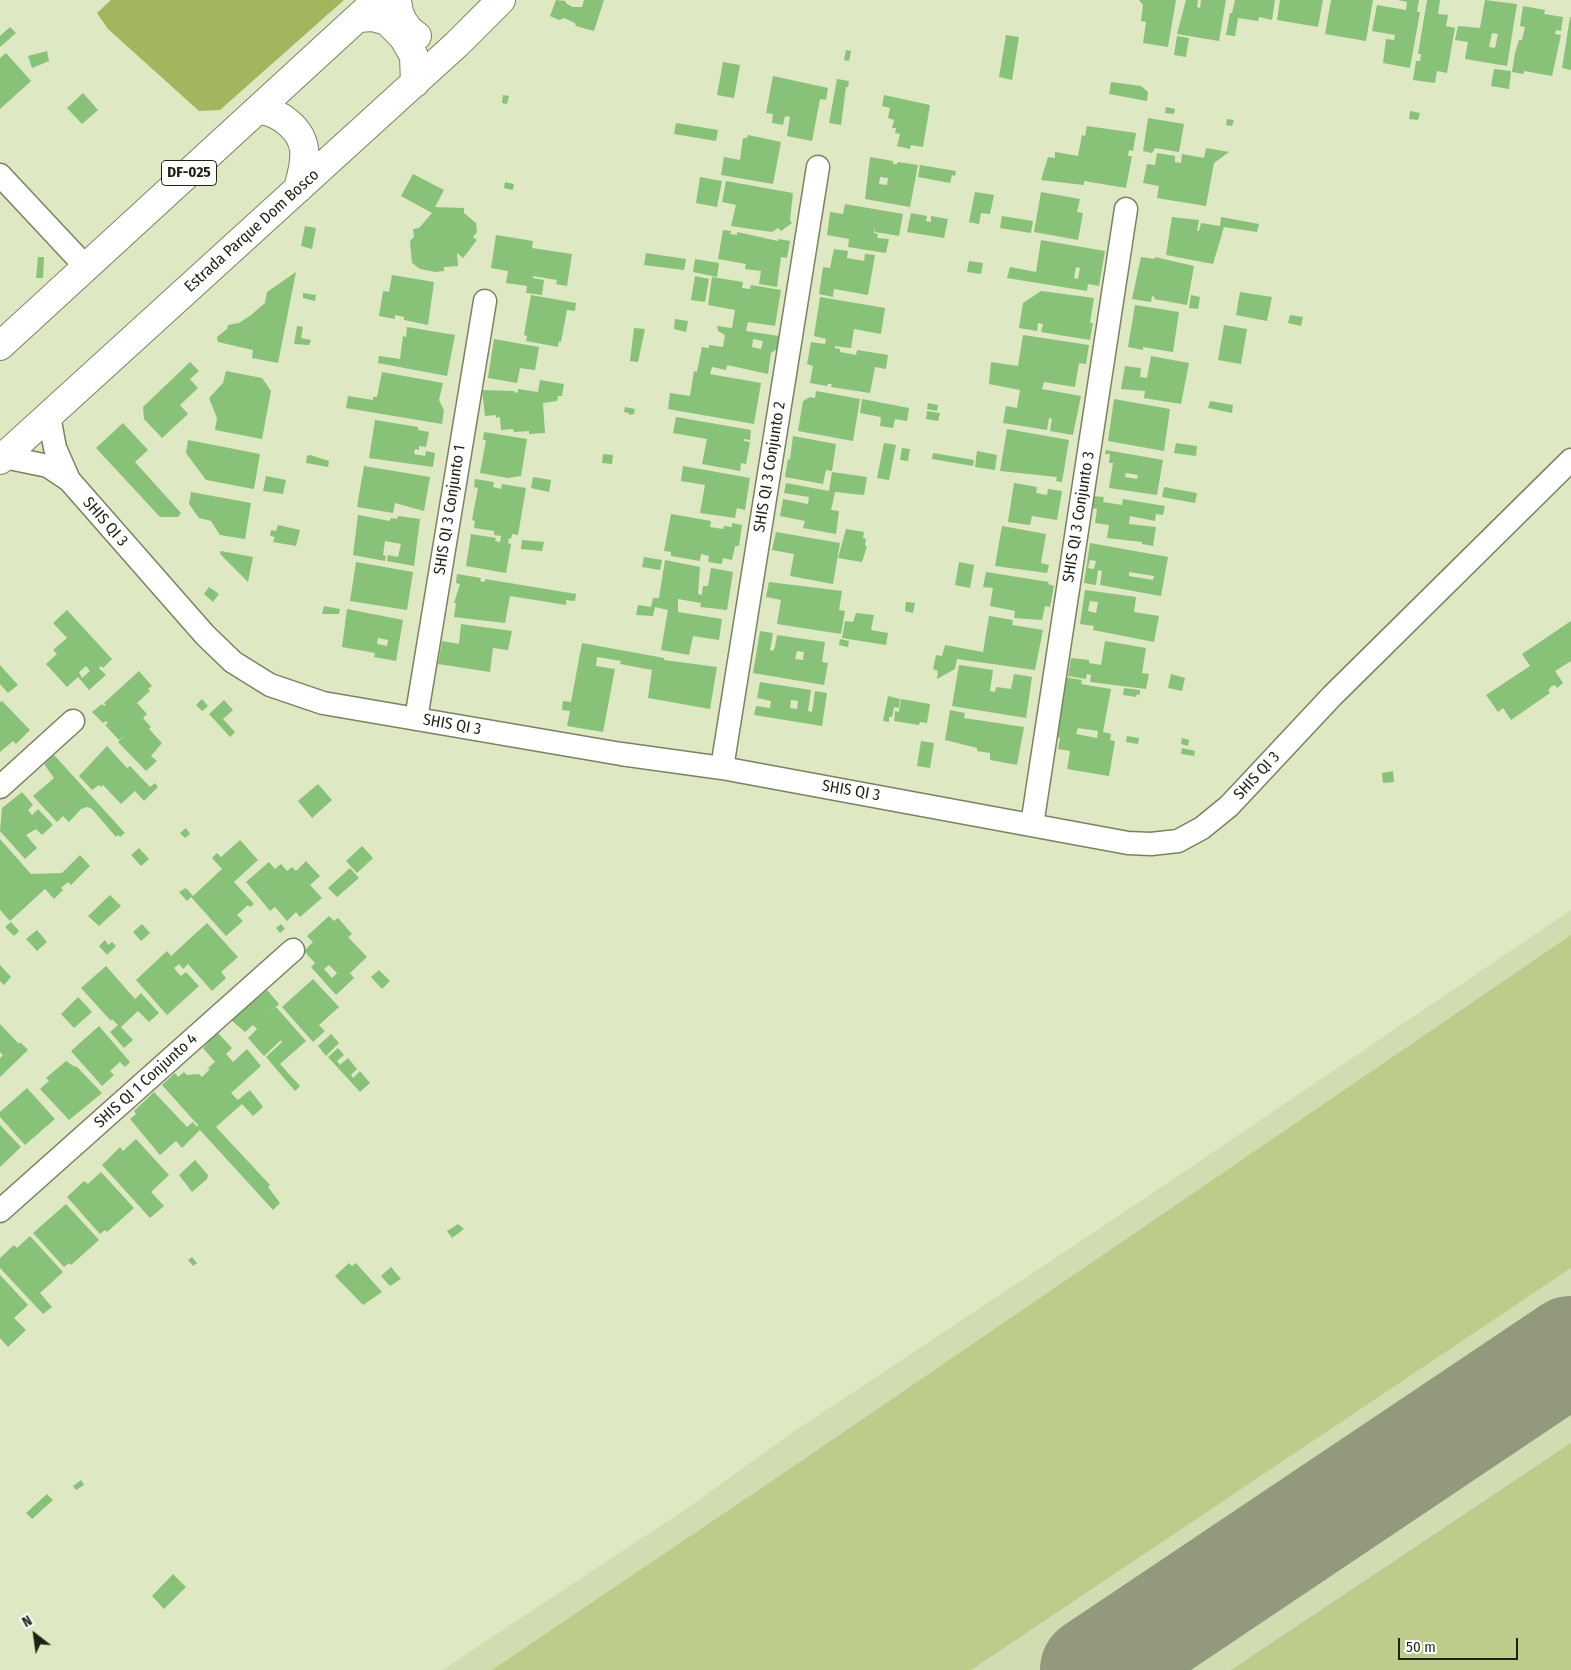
<!DOCTYPE html>
<style>
body{margin:0}
#map{position:relative;width:1571px;height:1670px;overflow:hidden;background:#dee8c2;font-family:"Fira Sans Condensed",sans-serif}
canvas{display:block}
.north{position:absolute;left:10px;top:1610px;width:50px;height:50px;-webkit-text-stroke:4px #fff;paint-order:stroke;rotate:330deg;font-size:14px;font-weight:700;line-height:20px;text-align:center;color:#1e2113}
.north::after{content:'';display:block;margin:auto;width:18px;height:22px;background:#1e2113;clip-path:polygon(50% 0,100% 100%,50% 72%,0 100%)}
.scale{position:absolute;left:1398px;top:1638px;width:120px;height:22px;box-sizing:border-box;border:2px solid #1e2113;border-top:0;padding-left:6px;font-size:15px;line-height:18px;white-space:nowrap;color:#1e2113;-webkit-text-stroke:4px #fff;paint-order:stroke}
</style>
<div id="map">
<canvas width="1571" height="1670"></canvas>
<div class="north">N</div>
<div class="scale">50 m</div>
</div>
<script>
const context = document.querySelector('canvas').getContext('2d');
context.lineJoin = 'round';
function paint(path, color) { context.fillStyle = color; context.fill(path, 'evenodd'); }
function trace(path, color, width, dash) { context.strokeStyle = color; context.lineWidth = width; context.lineCap = dash ? 'butt' : 'round'; context.setLineDash(dash || []); context.stroke(path); }
function write(font, color, halo, rows, align = 'center') {
  context.font = font + ' "Fira Sans Condensed",sans-serif'; context.lineWidth = 4; context.setLineDash([]); context.textBaseline = 'middle'; context.strokeStyle = halo; context.fillStyle = color; for (const [text, x, y, turn = 0] of rows) {
    context.save(); context.translate(x, y); context.rotate((+turn || 0) * Math.PI / 180); context.textAlign = isNaN(turn) ? turn : align; if (halo) context.strokeText(text, 0, 0); context.fillText(text, 0, 0); context.restore();
  }
}
paint(new Path2D(`
 M1571,910V1670H442L689,1507L793,1432L1120,1215Z`), '#d1ddb1');
paint(new Path2D(`
 M1571,935V1268L971,1670H492L794,1466Z
 M1571,1443V1670H1231Z`), '#bdcc8b');
paint(new Path2D(`
 M111,0H344L220,110L199,111L108,29L97,13Z`), '#a3b55d');
trace(new Path2D(`
 M1094,1670L1571,1350`), '#92997c', 108);
paint(new Path2D(`
 M556,0L565,1L567,4L573,7H582L584,0H604L594,31L576,26L575,23L564,18L559,20L550,16Z
 M1139,0H1176L1168,47L1143,43L1146,22L1141,21L1143,5Z
 M1186,0H1198L1197,7L1200,8L1201,0H1226L1219,41L1177,34Z
 M1235,0H1275L1272,20L1259,17L1258,21L1238,18L1235,36L1226,35L1230,13H1232Z
 M1280,0H1323L1318,27L1277,20Z
 M1331,0H1373L1366,41L1325,34Z
 M1398,0H1419L1417,12H1420L1410,68L1383,63L1386,39L1394,40L1395,35L1372,31L1377,5L1406,10L1407,2Z
 M1427,0H1440L1438,14L1448,15L1446,26L1455,28L1447,73L1437,71L1435,83L1413,80L1416,61H1420L1421,54H1418Z
 M1485,0L1517,4L1507,66L1465,59L1468,42L1455,40L1458,26L1480,28ZM1492,33L1498,34L1495,48L1489,47Z
 M1523,6L1545,10L1544,14L1563,17L1561,31L1556,30L1555,34L1561,35L1552,76L1524,71V74L1512,72L1515,53L1519,40H1522L1525,27L1520,26Z
 M1570,17H1571V70L1562,68Z
 M10,27L16,33L0,47V36Z
 M1006,35L1019,37L1012,80L999,77Z
 M1177,36L1189,38L1186,57L1174,55Z
 M846,50L851,51L849,61L844,60Z
 M47,51L49,61L32,68L28,56Z
 M6,53L31,81L0,109V58Z
 M723,62L740,65L734,98L717,95Z
 M1494,69L1511,71L1509,89L1491,86Z
 M773,76L828,88L826,100L820,99L812,141L787,136L790,117L785,116L783,125L772,123L773,114L766,113Z
 M837,79L849,81L848,87H846L841,125L829,123Z
 M1111,82L1141,86L1148,92L1147,101L1109,94Z
 M83,93L98,110L82,124L67,108Z
 M503,95L509,96L507,104L502,103Z
 M884,95L930,105L923,147L911,145L910,149L897,146L900,134L895,133L896,128H892L894,120L888,118L890,108L882,106Z
 M1166,107L1175,109L1174,114L1165,113Z
 M1410,111L1420,113L1418,120L1409,119Z
 M1148,118L1184,124L1179,152L1155,148L1152,153L1143,151Z
 M1227,119L1234,120L1232,126L1226,125Z
 M676,123L718,130L716,141L674,134Z
 M1087,126L1136,133L1133,151L1129,150L1128,156H1132L1126,188L1084,181V185L1041,180L1048,157L1055,158V152L1078,156L1082,135L1085,136Z
 M748,135L781,142L773,184L721,175L724,157L740,160L743,138H747Z
 M1206,148L1229,152L1214,163L1206,206L1157,198L1159,186L1143,183L1147,164L1155,165L1157,153L1175,156V162L1181,163L1182,154L1204,158Z
 M870,157L893,161V164H897L898,162L918,165L910,207L865,199ZM880,177L888,178L887,185L879,184Z
 M920,165L956,171L955,176L952,175L950,183L918,177Z
 M413,174L444,190L435,207L464,208V213L476,223L477,232L473,237L477,240L463,258L457,253L458,266L444,267V271L435,272L420,269L412,263L410,241L414,237L413,229L419,228L432,213L401,196Z
 M700,177L722,181L717,207L696,203Z
 M726,181L793,193L790,220L792,223L781,231L778,228L772,232L731,226L736,205L722,202Z
 M505,182L514,184L513,190L504,188Z
 M975,192L994,195L990,214L981,213L979,224L969,222Z
 M1041,192L1080,199L1077,212L1083,213L1078,240L1034,232Z
 M845,204L903,214L899,236L875,232V226L874,233L878,234L877,238L889,239L886,253L848,247L849,239L827,235L830,212L843,214Z
 M911,213L927,216L926,221L931,222V216L948,219L944,238L907,232Z
 M1002,216L1033,221L1031,233L1000,228Z
 M1172,217L1199,220L1197,231H1199L1201,223L1220,226L1221,217L1259,224L1257,232L1224,227L1213,264L1166,255Z
 M305,226L316,228L312,249L301,246Z
 M723,230L731,231L730,234L737,235V232L778,241V239L790,241L787,258L781,257L777,287L759,284L761,271L745,269L746,264L718,259Z
 M496,235L533,241L532,248L572,254L567,286L556,284L557,280L533,276V278L544,280L542,295L526,293L527,286L506,283L508,271L491,268Z
 M1041,240L1105,251L1099,286L1088,284L1087,291L1007,278L1010,267L1036,272ZM1076,267L1080,268L1078,279L1074,278Z
 M834,249L848,251L847,258L864,261L865,254L875,255L868,295L834,289L833,297L819,294L823,267L830,268Z
 M646,253L686,259L684,270L644,265Z
 M38,257H44L43,278H36Z
 M1141,257L1155,259V257L1194,266L1187,305L1154,299L1155,297L1152,296L1151,302L1132,299Z
 M695,259L719,263L717,277L693,272Z
 M969,261L983,263L981,274L967,272Z
 M296,272L278,363L252,358L253,350L218,342L217,337L227,329L228,325L239,323L251,315L265,303L267,292Z
 M392,275L434,282L428,325L404,320V317L395,315V319L379,316L383,291L389,292Z
 M695,276L709,279L705,302L691,300Z
 M712,277L743,282L742,288L750,289L751,285L781,290L775,326L748,322L746,331L779,336L777,349L771,353L768,374L727,365L726,370L712,367L710,374L761,383L754,424L668,409L670,393L690,396L694,371L697,372L702,347L709,348V345L723,347L725,335L718,331L717,326L732,328L735,310L708,305ZM753,339L763,341L761,349L752,347Z
 M1041,291L1094,298L1090,323H1093L1090,340L1041,332L1043,324L1038,323L1037,331L1019,328L1023,303Z
 M1240,292L1272,297L1267,321L1236,315Z
 M303,293L316,295L315,301L303,298Z
 M531,295L576,303L575,311L567,310L561,342L559,341L558,347L526,341L527,336L524,335Z
 M1191,295L1200,297L1198,309L1189,308Z
 M820,297L885,308L881,334L854,329L851,348L835,346V348L840,349V352L856,355L857,350L888,355L886,369L875,367L870,393L831,387L832,384H828L827,386L810,383L813,366L807,364L811,342L825,344L826,339L814,336Z
 M1135,305L1179,312L1173,352L1143,347V350L1128,347Z
 M1290,315L1303,317L1301,326L1288,323Z
 M675,319L688,321L686,332L674,329Z
 M1224,325L1247,329L1241,364L1218,360Z
 M297,326L303,327L301,338L311,340L309,345L294,344Z
 M407,327L455,335L447,376L378,363L379,356L400,359L403,336L406,337Z
 M634,328L645,329L638,362L630,361Z
 M1023,335L1089,345L1086,364L1079,363L1075,387L1044,382L1042,389L1081,396L1073,435L1050,431L1052,419L1049,418L1047,430L1003,423L1006,406L1017,408L1020,390L989,384L991,362L1018,366Z
 M494,339L539,347L535,370L520,368L517,383L488,378Z
 M1151,356L1189,363L1181,404L1144,398L1145,391L1121,389L1125,366L1141,368L1140,377L1147,378Z
 M190,362L199,371L190,379L198,388L180,405L188,414L162,438L144,419L143,407Z
 M226,371L262,378L271,391L262,439L215,430L217,418L209,398L223,383Z
 M382,372L443,383L439,400L444,410L442,424L346,408L348,396L373,400V397H377Z
 M540,380L564,384L562,396H558L557,401L543,403L545,433L529,434V431L514,432L513,429L501,430L500,417L496,418V415L485,416L482,390L514,391L515,393L518,392V389L538,392Z
 M816,391L860,399L853,441L798,431L803,401L810,397L815,398Z
 M862,399L909,408L907,421L895,419L893,428L880,426L881,417L860,413Z
 M1114,399L1170,409L1164,451L1108,441Z
 M1210,401L1233,405L1232,413L1208,408Z
 M928,403L938,405L937,411L927,409Z
 M625,407L635,409L634,414L629,415V413L624,412Z
 M927,411L940,413L938,421L926,419Z
 M676,417L751,430L750,440L744,439V441L750,442L746,464L741,463L740,471L702,464L707,439L673,433Z
 M375,420L418,427V430L429,432L426,447L419,446V450L415,449L414,454L425,456L426,451L435,453L433,467L369,458Z
 M123,423L148,450L135,462L181,513L178,517H160L96,448Z
 M1007,429L1069,440L1062,482L1056,481L1057,477L1000,471Z
 M484,432L527,439L521,476L508,478L480,473L486,440H483Z
 M793,436L836,444L832,471L826,470L823,484L785,477L788,459L790,460Z
 M188,440L260,454L254,489L206,480L186,453Z
 M884,443L896,445L889,480L877,478Z
 M1176,443L1197,446L1196,456L1174,453Z
 M902,448L910,449L908,461L900,460Z
 M1106,450L1163,460L1157,495L1109,488L1113,463H1109L1110,454H1105ZM1126,473L1138,475L1137,479L1125,477Z
 M977,451L997,455L995,470L975,467Z
 M933,453L974,460L973,466L932,459Z
 M603,454L613,455L612,464L602,463Z
 M310,455L329,461L328,467L306,463L307,456Z
 M364,466L430,477L424,511L395,503L393,513L357,507Z
 M683,466L750,478L745,510L737,508L735,518L700,513L705,485L681,481Z
 M832,472L867,477L864,495L835,492L831,510L839,511L836,534L803,528L805,521L780,516L783,499L808,504L809,497L784,493L786,483L829,491Z
 M266,476L286,480L283,494L263,491Z
 M533,477L551,480L549,492L531,488Z
 M475,479L494,482L493,487L501,489L502,484L526,488L518,535L512,534L511,539L509,538L508,543L511,544L506,573L466,566L471,534L496,538L495,541L500,542L501,536L494,535V531L474,528L475,521L472,520L478,488L474,487Z
 M1014,483L1037,487L1036,493L1047,495L1048,489L1062,491L1057,520L1032,516L1030,525L1008,522Z
 M1164,487L1197,493L1195,503L1162,497Z
 M191,492L251,503L245,539L220,535L211,521L199,518L189,504Z
 M1093,496L1104,497L1103,502L1122,505L1123,499L1165,506L1163,515L1156,514L1155,521L1130,516L1129,524L1156,527L1153,546L1142,544V542L1107,538L1109,525L1095,523L1097,509L1091,508Z
 M671,514L711,521L710,527L723,529L724,526L732,527V523L742,525L739,546H735L732,560L723,558L722,564L708,562L709,556L701,554L700,561L671,556V552L664,551Z
 M358,515L390,521L391,518L397,519L398,516L420,519L414,566L387,561L388,555L398,557L401,544L385,541L383,555L386,556L385,561L353,555Z
 M278,525L300,530L296,546L273,542L275,537L270,536L271,530L276,531Z
 M1002,526L1046,534L1041,563L1049,565L1047,573L995,566Z
 M846,529L864,532L863,538L866,539L865,546H867L862,562L838,558Z
 M776,532L840,543L833,584L790,576L794,554L772,550Z
 M522,540L544,542L542,551L521,549Z
 M1090,543L1168,557L1161,596L1100,585L1102,571L1098,570L1096,585L1084,583ZM1090,560L1096,561L1094,569L1088,568ZM1129,572L1154,576L1153,580L1129,576Z
 M221,551L253,557L248,582L220,554Z
 M644,557L662,560L660,570L642,567Z
 M665,560L700,567L698,594L702,595L703,586H708L711,568L733,572L727,610L700,607L701,603L678,599V612L722,619L719,640L693,636L689,655L661,650L668,610L655,607L653,616L636,615L638,605L651,607L653,598H659Z
 M356,562L413,572L407,610L350,601Z
 M959,562L974,565L970,588L955,585Z
 M986,572L1049,582L1048,584L1054,586L1050,607L1045,606L1042,620L1014,618L1015,611L990,606L993,588L983,587Z
 M457,574L481,578L480,581L485,582V579L576,594L575,601L566,600V605L510,596L505,623L454,617L456,603H454L460,584L456,583Z
 M769,582L842,591L839,610L845,611L841,634L777,624L781,600L766,597Z
 M209,587L219,594L213,602L204,594Z
 M1085,590L1136,597L1134,612L1159,616L1154,642L1093,630L1094,626L1080,624ZM1090,601L1098,602L1096,613L1088,611Z
 M906,602L915,603L913,613L905,611Z
 M324,606L340,609L339,614H322Z
 M347,609L403,620L396,661L374,657L375,653L342,647ZM378,638L388,640L387,646L377,644Z
 M67,610L112,659L103,668L101,666L99,668L106,675L89,690L78,677L67,687L46,664L57,654L53,650L67,638L53,623ZM86,666L90,671L82,678L79,672Z
 M856,613L874,615L871,630L888,633L886,645L842,638L845,621L853,622Z
 M989,616L1013,620L1012,625L1043,630L1035,670L957,659L955,669L937,679L938,671L933,669L936,655L942,656L945,645L983,652Z
 M1571,621V661L1555,671L1563,683L1557,688L1555,685L1552,686L1548,690L1550,693L1511,720L1503,708L1498,712L1486,695L1530,666L1522,654Z
 M461,624L512,631L508,650L493,648L490,672L438,664L442,641L459,644Z
 M760,631L773,633L770,650L773,651L775,647L777,635L825,642L822,662L828,663L824,685L753,673ZM797,651L804,652L803,660L795,659Z
 M840,639L849,641L848,647L839,645Z
 M1105,641L1146,648L1142,673L1149,674L1146,689L1090,682L1091,675L1087,674L1086,679L1068,676L1071,658L1089,660V663L1101,665Z
 M582,643L664,658V660L717,667L710,709L648,698L652,670L620,664L621,661L597,657L596,666L615,669L603,732L567,726L570,711L562,710L563,701L571,702Z
 M0,665L18,685L8,693L0,684Z
 M959,665L993,670L990,691L995,692L996,687L1011,689L1014,674L1032,677L1026,718L952,706Z
 M139,671L152,686L148,689L150,691L137,703L147,714L143,718L151,727L149,729L162,743L151,756L157,761L146,771L118,742L126,734L119,740L105,725L108,723L106,721L103,723L92,712L102,704L104,706L106,705L104,703Z
 M1171,674L1185,678L1182,691L1168,688Z
 M1064,677L1082,680L1081,684L1111,689L1103,732L1111,734L1110,740L1115,741L1109,776L1067,769L1070,751L1058,749L1060,738L1052,736ZM1078,728L1098,731L1097,738L1076,734Z
 M760,682L811,690L808,711L812,712L815,691L827,693L822,726L754,715L756,706L770,708L771,701L757,698ZM791,700L798,701L797,709L790,708Z
 M1124,688L1140,690V695L1137,694L1136,697L1123,695Z
 M888,696L900,699L899,708L894,707L892,717H889V722L883,721Z
 M202,699L208,706L202,711L196,705Z
 M901,699L930,704L927,723L920,722L919,725L894,721L895,711L899,712Z
 M224,700L233,710L223,719L235,732L230,737L209,714Z
 M2,701L30,730L16,744L13,741L0,752V702Z
 M950,710L965,713L964,718L1024,727L1017,765L990,760V753L977,751V748L945,740Z
 M1127,736L1139,738L1138,744L1126,742Z
 M1182,738L1189,740L1188,746L1181,744Z
 M921,741L934,743L930,768L917,766Z
 M107,746L127,768L130,766L150,787L155,783L158,787L144,801L135,791L121,804L103,785L101,787L99,785L92,790L79,776Z
 M1182,748L1195,751L1194,756L1181,754Z
 M54,755L125,833L120,837L118,835L116,837L92,809L87,807L81,809L69,822L63,816L57,822L33,796L54,778L44,764Z
 M1393,771L1394,782L1383,783L1382,773Z
 M318,784L332,800L312,818L298,801Z
 M22,792L33,805L28,810L32,815L38,809L53,825L42,835L36,829L26,835L37,848L25,859L0,831L2,808Z
 M186,828L190,834L185,838L180,833Z
 M0,839L31,874L62,873L80,855L90,866L71,885L68,882L61,888L63,890L54,899L45,889L10,921L0,910Z
 M240,840L258,860L234,882L254,904L250,907L248,905L237,915L243,921L226,936L191,897L187,901L179,892L186,888L193,896L222,869L212,858L217,853L221,857Z
 M362,846L373,858L357,873L346,861Z
 M139,848L149,859L141,866L131,855Z
 M306,861L320,876L310,885L322,898L300,917L296,912L287,921L275,907L270,911L246,882L269,862L275,869L281,864L287,871L292,867L296,871Z
 M350,868L359,878L337,897L328,888Z
 M110,895L121,906L99,926L88,916Z
 M329,916L334,921L338,918L352,934L348,937L367,957L350,973L354,978L336,995L311,967L315,963L304,951L313,942L307,936ZM329,965L337,973L332,978L324,969Z
 M11,922L19,931L14,936L5,927Z
 M207,923L238,957L221,972L226,978L212,991L188,964L183,969L179,964L174,968L177,972L181,976L186,972L199,986L167,1015L136,980L167,951L171,956Z
 M142,924L150,933L141,941L133,932Z
 M281,924L285,929L280,933L276,928Z
 M37,930L47,942L37,951L26,939Z
 M105,940L108,945L112,942L116,946L107,955L99,946Z
 M0,965L11,977L4,985L0,981Z
 M106,966L135,999L141,993L159,1013L149,1022L138,1011L121,1027L133,1040L124,1048L110,1032L118,1025L112,1019L111,1021L81,988Z
 M379,970L390,981L382,989L371,977Z
 M313,979L339,1007L319,1025L325,1031L313,1042L282,1007Z
 M267,990L279,1004L263,1018L276,1007L306,1041L280,1064L300,1086L295,1091L266,1057L282,1042L281,1040L264,1056L248,1038L257,1029L253,1025L245,1032L231,1020Z
 M78,997L92,1012L74,1028L61,1014Z
 M0,1024L19,1044L20,1042L28,1050L0,1077V1058L3,1055L0,1052Z
 M99,1026L130,1062L125,1067L120,1062L110,1071L114,1075L102,1086L71,1051Z
 M217,1032L232,1048L226,1054L233,1062L247,1049L261,1066L231,1093L238,1100L250,1090L263,1107L253,1116L242,1104L216,1127L270,1185L268,1187L280,1203L273,1210L200,1130L182,1148L176,1141L160,1155L130,1119L136,1114L134,1111L154,1092L187,1127L193,1122L197,1127L198,1125L162,1085L175,1073L178,1077L184,1072L187,1075L199,1074L202,1077L210,1069L208,1068L215,1062L203,1048Z
 M331,1034L339,1043L326,1056L318,1046Z
 M338,1048L344,1055L337,1061L340,1065L348,1058L357,1069L351,1075L353,1078L360,1071L370,1083L360,1092L328,1057Z
 M66,1061L75,1067L76,1066L102,1093L69,1120L40,1089L49,1081L46,1078Z
 M27,1088L55,1119L25,1145L0,1117V1112Z
 M0,1125L21,1147L0,1167Z
 M136,1139L169,1175L151,1192L164,1206L150,1218L102,1165L120,1147L123,1151Z
 M195,1160L208,1175L207,1179L192,1192L179,1175Z
 M101,1172L134,1208L107,1232L105,1230L100,1234L67,1197L84,1181L88,1184Z
 M66,1204L99,1240L71,1265L69,1263L64,1267L33,1233Z
 M458,1224L464,1229L452,1238L447,1231Z
 M30,1236L63,1272L40,1293L52,1307L43,1314L0,1268V1258L14,1245L17,1248Z
 M192,1257L197,1263L193,1266L188,1260Z
 M349,1263L352,1266L356,1263L382,1292L363,1305L335,1276Z
 M391,1267L401,1279L390,1286L381,1276Z
 M0,1275L28,1305L14,1318L26,1330L8,1347L0,1338Z
 M81,1480L84,1485L76,1490L73,1486Z
 M47,1494L53,1500L32,1519L26,1513Z
 M173,1574L186,1587L164,1609L152,1596Z`), '#88c178');
const minor = new Path2D(`
 M0,175L85,266
 M49,416L55,448L69,480L205,635L233,662L270,685L323,703L621,754L722,768L1128,843L1151,844L1178,841L1202,828L1229,806L1332,696L1571,460
 M4,457L48,466L69,480
 M416,719L485,301
 M722,768L818,167
 M0,787L73,721
 M1032,825L1126,209
 M0,1211L293,950`);
const major = new Path2D(`
 M397,0C398,14 404,28 417,36
 M358,18L373,17L387,21L403,37L414,56L415,83
 M260,110C279,112 301,128 304,149C306,163 301,176 298,189
 M0,346L377,0
 M0,460L457,44L501,0`);
trace(minor, '#7a8260', 25);
trace(major, '#7a8260', 30);
trace(minor, '#fff', 22);
trace(major, '#fff', 28);
for (const [x, y, w] of [
 [189,173,55]
]) { const box = new Path2D(); box.roundRect(x - w / 2, y - 12.5, w, 25, 4); context.fillStyle = '#fff'; context.fill(box); trace(box, '#1e2113', 1); }
write('bold 15px', '#1e2113', null, [
 ["DF-025",189,173]
]);
write('16px', '#1e2113', '#fff', [
 ["Estrada Parque Dom Bosco",252,231,-42],
 ["SHIS QI 3 Conjunto 2",770,467,-81],
 ["SHIS QI 3 Conjunto 1",450,510,-81],
 ["SHIS QI 3 Conjunto 3",1079,517,-81],
 ["SHIS QI 3",105,522,49],
 ["SHIS QI 3",452,725,10],
 ["SHIS QI 3",1257,776,-47],
 ["SHIS QI 3",851,791,10],
 ["SHIS QI 1 Conjunto 4",146,1081,-42]
]);
</script>
